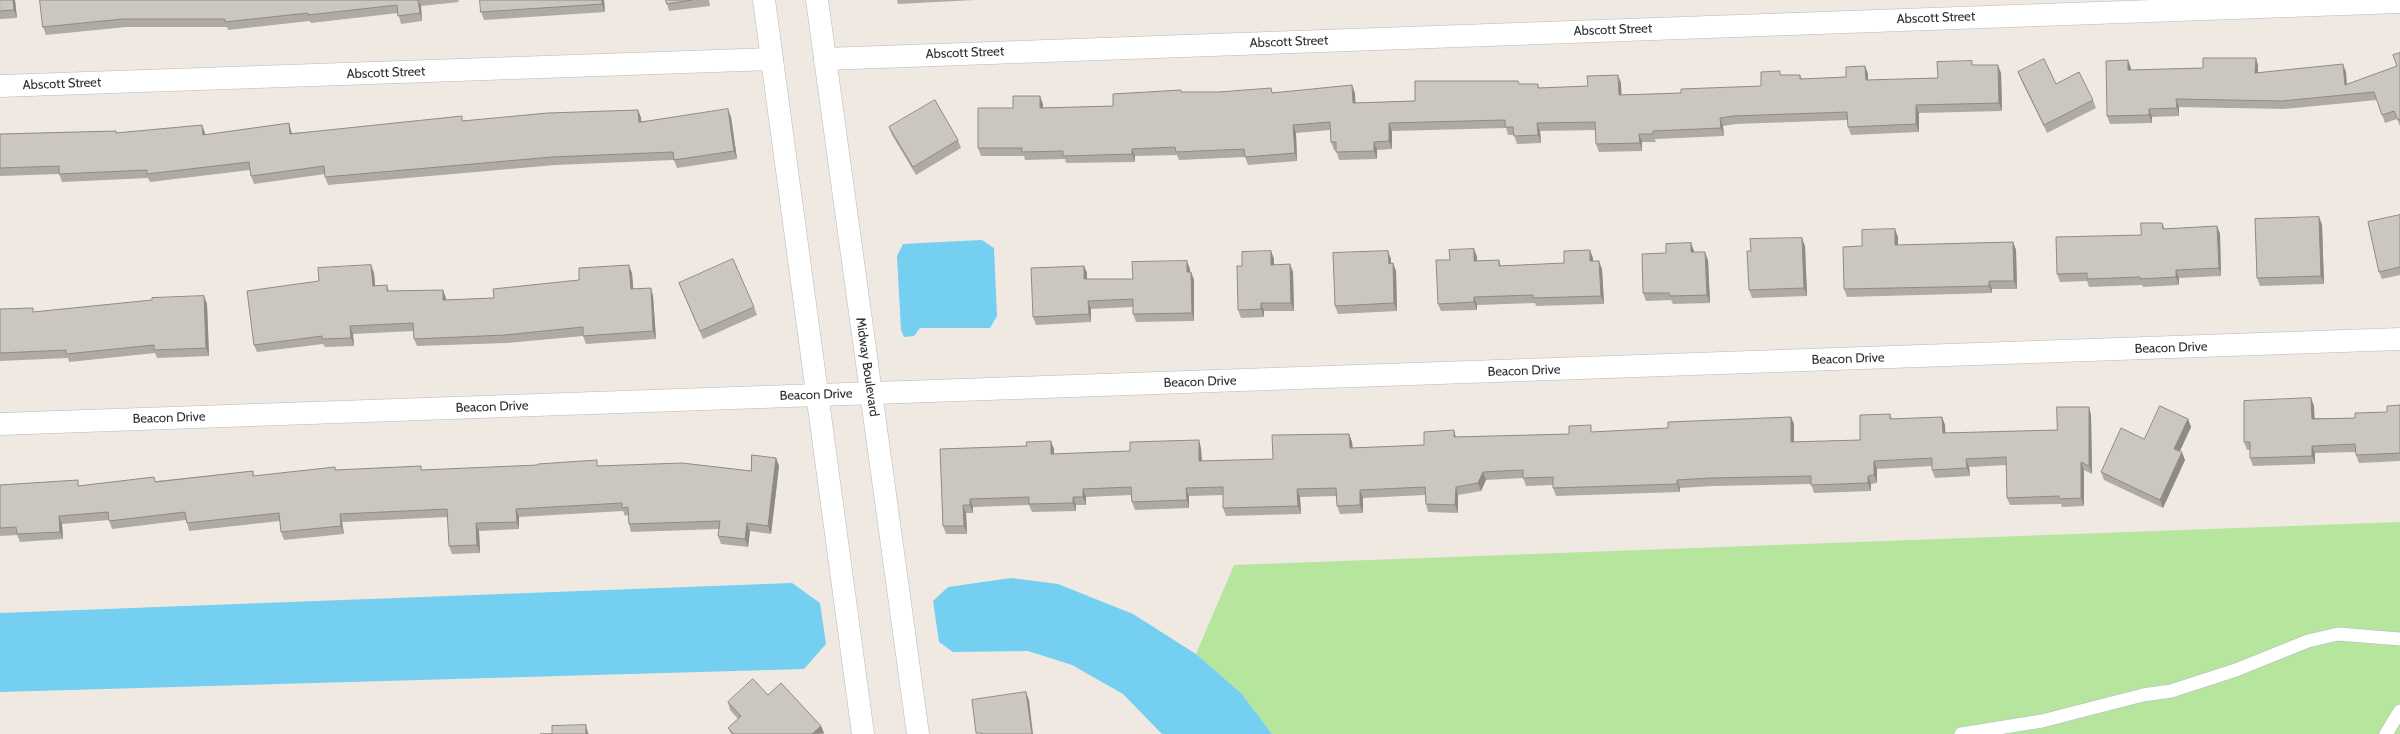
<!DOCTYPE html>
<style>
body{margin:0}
canvas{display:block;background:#efe9e1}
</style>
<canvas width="2400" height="734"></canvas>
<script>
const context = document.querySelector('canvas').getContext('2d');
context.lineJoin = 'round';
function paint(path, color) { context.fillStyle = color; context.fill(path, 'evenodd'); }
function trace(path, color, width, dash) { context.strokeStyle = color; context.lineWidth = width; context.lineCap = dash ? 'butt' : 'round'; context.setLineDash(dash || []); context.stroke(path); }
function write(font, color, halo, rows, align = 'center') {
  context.font = font + ' Cabin,sans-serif'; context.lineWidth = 3; context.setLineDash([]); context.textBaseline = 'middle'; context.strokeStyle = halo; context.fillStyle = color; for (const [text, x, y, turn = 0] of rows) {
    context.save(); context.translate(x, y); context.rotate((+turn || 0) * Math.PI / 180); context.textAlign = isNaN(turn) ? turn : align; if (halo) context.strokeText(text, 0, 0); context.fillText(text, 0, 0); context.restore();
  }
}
paint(new Path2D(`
 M2400,522V734H1272L1241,693L1196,654L1234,565Z`), '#b6e59e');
paint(new Path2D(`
 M982,240L994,248L997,316L990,328H920L914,336L904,337L901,330L897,256L903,244Z
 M1011,578L1058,584L1133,614L1196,654L1241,693L1272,734H1162L1123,694L1072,665L1028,651L953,652L939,642L933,601L948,587Z
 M792,583L820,603L826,644L804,669L0,692V613Z`), '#75cff0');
const lane = new Path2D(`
 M1961,734L2042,721L2143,695L2171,691L2236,670L2308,641L2338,634L2400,639
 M2386,734L2400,711`);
const street = new Path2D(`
 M825,59L2400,2
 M0,86L772,59
 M0,424L2400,339`);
const secondary = new Path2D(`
 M764,0L863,734
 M817,0L918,734`);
trace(lane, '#b4b7c1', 14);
trace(street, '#b4b7c1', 23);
trace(secondary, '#b4b7c1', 23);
trace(lane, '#fff', 13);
trace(street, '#fff', 22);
trace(secondary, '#fff', 22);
paint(new Path2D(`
 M0,0H15L17,18L0,19Z
 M40,0H458L459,2L421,6L422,21L401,24L398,13L311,23L310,21L228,30L227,27H126L46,35L43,27Z
 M604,0L605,12L484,20L481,12Z
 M666,0H709L710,6L669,11L667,4Z
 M897,0H975L898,4Z
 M2400,53V126L2397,119L2385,123L2377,100L2284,109L2179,107V116L2152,117V123L2110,124L2107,116L2131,68V70L2203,68L2256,58L2258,66V72H2346L2347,85L2397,66Z
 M1974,65L2001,73L2002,111L1919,113V132L1851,135L1848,127V120L1736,124L1723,126L1724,136L1655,139L1656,142H1642V151L1599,152L1596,144V130L1540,131L1541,143L1517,144L1514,135H1508L1506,128L1392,131V149L1377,150V159L1339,160L1336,150H1334L1331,142L1330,130L1296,133L1297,161L1248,165L1245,157L1179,160L1177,155L1135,156V162L1066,163L1065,159L1025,160L1024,156H981L978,148L1013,108L1043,104V108L1113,106L1181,92L1355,93V103L1415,101L1520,84H1538L1539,88L1588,86L1621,83V95L1681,93L1761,86L1781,75H1800L1802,79L1846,77L1865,66L1868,74V80L1938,78Z
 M2018,72L2056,84L2093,100L2096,108L2047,133L2021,80Z
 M638,110L641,118V121L731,117L737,159L677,168L674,160L555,165L328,185L325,177V174L254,184L251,176L250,170L150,182L148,178L62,182L59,174L0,176V134L116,131V133L202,125L205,135L289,123L292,133L463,121Z
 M889,127L958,140L961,148L916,175L892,135Z
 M2400,215V275L2382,279L2379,272Z
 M2319,217L2322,225L2324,284L2260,286L2257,278Z
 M2162,223L2165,229L2217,226L2220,234L2221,276L2179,278V285L2143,287L2142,285L2089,287L2087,281L2060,282L2057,274L2141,235Z
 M1898,237V245L2013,242L2016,250L2017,289H1992V293L1847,297L1844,289L1862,246Z
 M1691,243L1694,252L1708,260L1710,303L1673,304L1671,300L1646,301L1643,293L1666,253Z
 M1805,246L1807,296L1752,298L1749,290Z
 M1474,249L1477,257V261L1499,260L1501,266L1564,263L1593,258V261L1602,269L1604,304L1536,306L1535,303L1477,305V310L1441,311L1438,304L1450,260Z
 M1271,251L1274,259V265L1290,264L1293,272L1294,311H1264V317L1241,318L1238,310L1242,266Z
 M1391,259V263H1393L1396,271L1397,311L1338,314L1335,306Z
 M371,265L374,273L375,286L387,285L389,291L446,298V300L494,298L579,280L632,273L633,289L651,288L653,296L656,339L586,344L583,336L507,343L417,346L414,339L413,331L353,334L354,346L325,347L323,344L257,352L254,345L319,281Z
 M1084,266L1087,273V279H1133L1190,269V272H1191L1194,280V321L1136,322L1133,314V307L1091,309V322L1036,325L1033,317Z
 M679,283L754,307L757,315L703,339Z
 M204,296L207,304L209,356L157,358L155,353L69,362L68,358L0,361V309L34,312Z
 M2311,398L2314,406V418H2355L2387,412L2400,405V461L2359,463L2356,455V452L2315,453V464L2253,466L2250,458V450H2247L2244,442Z
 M1890,414L1892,419L1942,417L1945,425V433L2057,430L2091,415L2092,474L2084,470V506L2062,507L2061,504L2010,505L2007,498V465L1969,467L1970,476L1935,478L1932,470V466L1877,469V483L1871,484V491L1814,493L1811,484L1713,486L1680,488V492L1556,496L1553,488V485L1526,486L1523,478L1486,480L1481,491L1458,495V513L1428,512L1426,504L1425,495L1363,498V513L1340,514L1337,506L1336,496L1300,497L1301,514L1226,516L1223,508V495L1189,496V508L1135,510L1132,502L1131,495L1086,497V505H1076V511L1032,512L1029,505L973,507V513H966L967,534H946L943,526L940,449L1027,446L1054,449V454L1201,448L1202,461L1273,459L1349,434L1352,442L1353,448L1424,445L1456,437L1569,434L1594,432L1668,428L1791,417L1794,424V442L1860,440Z
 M2188,419L2191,427L2180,451L2185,460L2163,508L2104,480L2101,472L2144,439Z
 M776,458L779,466L771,534L750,531L748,547L721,544L718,536L719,529L631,532L629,524L628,515L625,516L623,511L519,517V529L479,531L480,553L452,554L449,546L448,517L342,522L344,534L284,540L281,532L280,521L189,531L187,523L186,520L112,529L109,520L62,524L63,539L20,542L17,535L0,536V485L80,486L156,481L253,471L254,476L336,470H422L599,466L751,471Z
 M768,695L821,726L824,733L823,734H731L728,728L738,719L730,710L728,702Z`), '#afaba4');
paint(new Path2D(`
 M13,0H15L17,18L14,10Z
 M418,0L421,6L422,21L420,13Z
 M602,0H604L605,12L602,4Z
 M2256,58L2258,66V80L2255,73Z
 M2128,60L2131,68V78L2128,70Z
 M2343,64L2346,72L2347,93L2345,85Z
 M1998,65L2001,73L2002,111L1999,103Z
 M1865,66L1868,74V88L1866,80Z
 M1618,75L1621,83L1622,103L1619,95Z
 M1352,85L1355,93L1356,111L1353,103Z
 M1040,96L1043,104V116L1040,108Z
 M2176,99L2179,107V116L2177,108Z
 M1916,105L1919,113V132L1916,124Z
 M728,109L731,117L737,159L734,151Z
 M2149,109L2152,117V123L2149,115Z
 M638,110L641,118L642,130L639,122Z
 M1720,118L1723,126L1724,136L1721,128Z
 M289,123L291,131L293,142L290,134Z
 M1389,123L1392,131V149L1389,141Z
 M1537,123L1540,131L1541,143L1538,135Z
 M202,125L205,133L206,143L203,135Z
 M1293,125L1296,133L1297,161L1295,153Z
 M1639,134L1642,142V151L1640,143Z
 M1374,142L1377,150V159L1374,151Z
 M1132,149L1135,156V162L1132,154Z
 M2319,217L2322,225L2324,284L2321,276Z
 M2217,226L2220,234L2221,276L2219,268Z
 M1895,229L1898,237V253L1895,245Z
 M1802,238L1805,246L1807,296L1804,288Z
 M2013,242L2016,250L2017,289L2014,281Z
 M1691,243L1694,251V260L1691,252Z
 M1474,249L1477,257V269L1474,261Z
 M1590,250L1593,258V269L1590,261Z
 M1271,251L1274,259V273L1271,265Z
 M1388,251L1391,259V271L1389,264Z
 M1705,252L1708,260L1710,303L1707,295Z
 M1187,261L1190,269V280L1187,272Z
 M1599,261L1602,269L1604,304L1601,296Z
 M1393,263L1396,271L1397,311L1394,303Z
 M1290,264L1293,272L1294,311L1291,303Z
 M371,265L374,273L376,294L373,286Z
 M629,265L632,273L634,297L631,289Z
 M1084,266L1087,273V287L1084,279Z
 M2176,270L2179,278V285L2176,277Z
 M1191,272L1194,280V321L1192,313Z
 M1989,281L1992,289V293L1989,286Z
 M651,288L653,296L656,339L653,331Z
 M443,290L446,298V308L443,300Z
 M204,296L207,304L209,356L206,348Z
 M1474,297L1477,305V310L1474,302Z
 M1088,301L1091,309V322L1089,314Z
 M1261,303L1264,311V317L1261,309Z
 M350,326L353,334L354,346L351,338Z
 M2311,398L2314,406L2315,426L2312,419Z
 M2089,407L2091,415L2092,474L2089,466Z
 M1791,417L1794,424V450L1791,442Z
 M1942,417L1945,425L1946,441L1943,433Z
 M2188,419L2191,427L2177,457L2174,449Z
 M1454,430L1456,438L1454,437Z
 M1349,434L1352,442L1353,456L1350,448Z
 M1199,440L1201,448L1202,469L1199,461Z
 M1051,441L1054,449V462L1051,454Z
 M2312,446L2315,453V464L2312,456Z
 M2182,452L2185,460L2163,508L2160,500Z
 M776,458L779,466L771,534L768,526Z
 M1966,459L1969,467L1970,476L1967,468Z
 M1874,461L1877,469V483L1874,475Z
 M2081,462L2084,470V506L2081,498Z
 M1483,472L1486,480L1481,491L1478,483Z
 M1868,476L1871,484V491L1868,483Z
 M1677,480L1680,488V492L1677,484Z
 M1456,487L1458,495V513L1455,505Z
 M1186,488L1189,496V508L1187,500Z
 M1083,489L1086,497V505L1083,497Z
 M1297,489L1300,497L1301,514L1298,506Z
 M1360,490L1363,498V513L1360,505Z
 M1073,497L1076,505V511L1073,503Z
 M970,499L973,507V513L970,505Z
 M963,505L966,513L967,534L964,526Z
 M516,509L519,517V529L517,522Z
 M340,514L342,522L344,534L341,526Z
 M59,516L62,524L63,539L60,532Z
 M476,523L479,531L480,553L477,545Z
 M747,523L750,531L748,547L745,539Z
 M1026,692L1029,700L1033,734H1032Z
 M586,725L588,733L589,734H586Z
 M821,726L824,733L812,734Z`), '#8e8b86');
const building = new Path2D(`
 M0,0H13L14,10L0,11Z
 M40,0H418L420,13L398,16L397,5L308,15V13L225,22V19H123L43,27Z
 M480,0H602V4L481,12Z
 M666,0H692L667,4Z
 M2400,53V119L2398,120L2394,111L2382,115L2374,92L2282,101L2176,99L2177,108L2149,109V115L2107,116L2106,61L2128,60V70L2203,68V58H2256L2255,73L2343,64L2345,85L2397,66L2393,55Z
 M2044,59L2056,84L2079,72L2093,100L2044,125L2018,72Z
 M1972,61V65H1998L1999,103L1916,105V124L1848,127L1847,112L1733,116L1720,118L1721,128L1653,131V134H1639L1640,143L1596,144L1595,122L1537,123L1538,135L1514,136L1513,127H1505V120L1389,123V141L1374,142V151L1336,152V142H1331L1330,122L1293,125L1295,153L1245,157L1244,149L1176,152L1175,147L1132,149V154L1063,156V151L1022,152V148H978V108H1013V96H1040V108L1113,106V94L1181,90V92H1219L1271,88L1272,93L1352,85L1353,103L1415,101V81H1518L1519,84H1538V88L1588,86L1587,76L1618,75L1619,95L1681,93V89L1761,86V72L1780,71V75H1800V79L1846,77V67L1865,66L1866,80L1938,78L1937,62Z
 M935,100L958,140L913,167L889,127Z
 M728,109L734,151L674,160L673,152L552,157L325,177L324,166L251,176L249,162L147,174V170L59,174V166L0,168V134L116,131V133L202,125L203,135L289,123L290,134L462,116V121L548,113L638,110L639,122Z
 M2400,215V267L2379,272L2368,222Z
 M2319,217L2321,276L2257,278L2255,219Z
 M2141,223H2162L2163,229L2217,226L2219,268L2176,270V277L2140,279V277L2087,279V273L2057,274L2056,237L2141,235Z
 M1895,229V245L2013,242L2014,281H1989V286L1844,289L1843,247L1862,246V230Z
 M1802,238L1804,288L1749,290L1747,251H1751L1750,239Z
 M1691,243V252H1705L1707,295L1670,296L1669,293H1643L1642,254L1666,253V244Z
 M1474,249V261L1499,260V266L1564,263V251L1590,250V261H1599L1601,296L1533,298V295L1474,297V302L1438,304L1436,260H1450L1449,250Z
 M1271,251V265L1290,264L1291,303H1261V309L1238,310L1237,266H1242V252Z
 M1388,251L1389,264L1393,263L1394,303L1335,306L1333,253Z
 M733,259L754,307L700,331L679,283Z
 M1187,261V272H1191L1192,313L1133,314V299L1088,301L1089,314L1033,317L1031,268L1084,266V279H1133L1132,262Z
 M371,265L373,286L387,285V291L443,290V300L494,298L493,289L579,280V268L629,265L631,289L651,288L653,331L583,336V327L505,335L414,339L413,323L350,326L351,338L322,339V336L254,345L247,291L319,281L318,268Z
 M204,296L206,348L154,350V345L66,354V350L0,353V309L33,308V312L152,300V298Z
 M2311,398L2312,419L2355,418V413L2387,412V406L2400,405V453L2356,455L2355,444L2312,446V456L2250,458V442H2244V401Z
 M2160,406L2188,419L2174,449L2182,452L2160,500L2101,472L2121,428L2144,439Z
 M2057,407H2089V466L2081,462V498L2059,499V496L2007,498L2006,457L1966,459L1967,468L1932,470V458L1874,461V475L1868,476V483L1811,485V476L1710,478L1677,480V484L1553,488V477L1523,478V470L1483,472L1478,483L1456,487L1455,505L1426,504L1425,487L1360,490V505L1337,506L1336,488L1297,489L1298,506L1223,508V487L1186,488L1187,500L1132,502L1131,487L1083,489V497H1073V503L1029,504V497L970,499V505H963L964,526H943L940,449L1027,446L1026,442L1051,441V454L1130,451V442L1199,440V461L1273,459L1272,435L1349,434L1350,448L1424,445V432L1454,430V437L1569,434V426L1591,425V432L1668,428V422L1791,417V442L1860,440V415L1890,414V419L1942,417L1943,433L2057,430Z
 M752,455L776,458L768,526L747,523L745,539L718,536L720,521L629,524L628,507L622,508V503L516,509L517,522L476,523L477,545L449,546L447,509L340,514L341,526L281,532L279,513L187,523L185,512L109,521L108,512L59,516L60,532L17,534L16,527L0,528V485L78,480V486L154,477L155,482L253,471V476L335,467V470L421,466V470L538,465V464L597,460V466L682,463L751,471Z
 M753,679L768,695L781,683L821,726L812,734H734L728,728L741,716L728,702Z
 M1026,692L1032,734H982L981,733H976L972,700Z
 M586,725V734H540H552V726Z`);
paint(building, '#cbc7bf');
trace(building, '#8e8b86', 1);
write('13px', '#2e2e2e', '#fff', [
 ["Abscott Street",1936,18,-2],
 ["Abscott Street",1613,30,-2],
 ["Abscott Street",1289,42,-2],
 ["Abscott Street",965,53,-2],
 ["Abscott Street",386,73,-2],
 ["Abscott Street",62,84,-2],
 ["Beacon Drive",2171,348,-2],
 ["Beacon Drive",1848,359,-2],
 ["Midway Boulevard",867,367,82],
 ["Beacon Drive",1524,371,-2],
 ["Beacon Drive",1200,382,-2],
 ["Beacon Drive",816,395,-2],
 ["Beacon Drive",492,407,-2],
 ["Beacon Drive",169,418,-2]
]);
</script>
